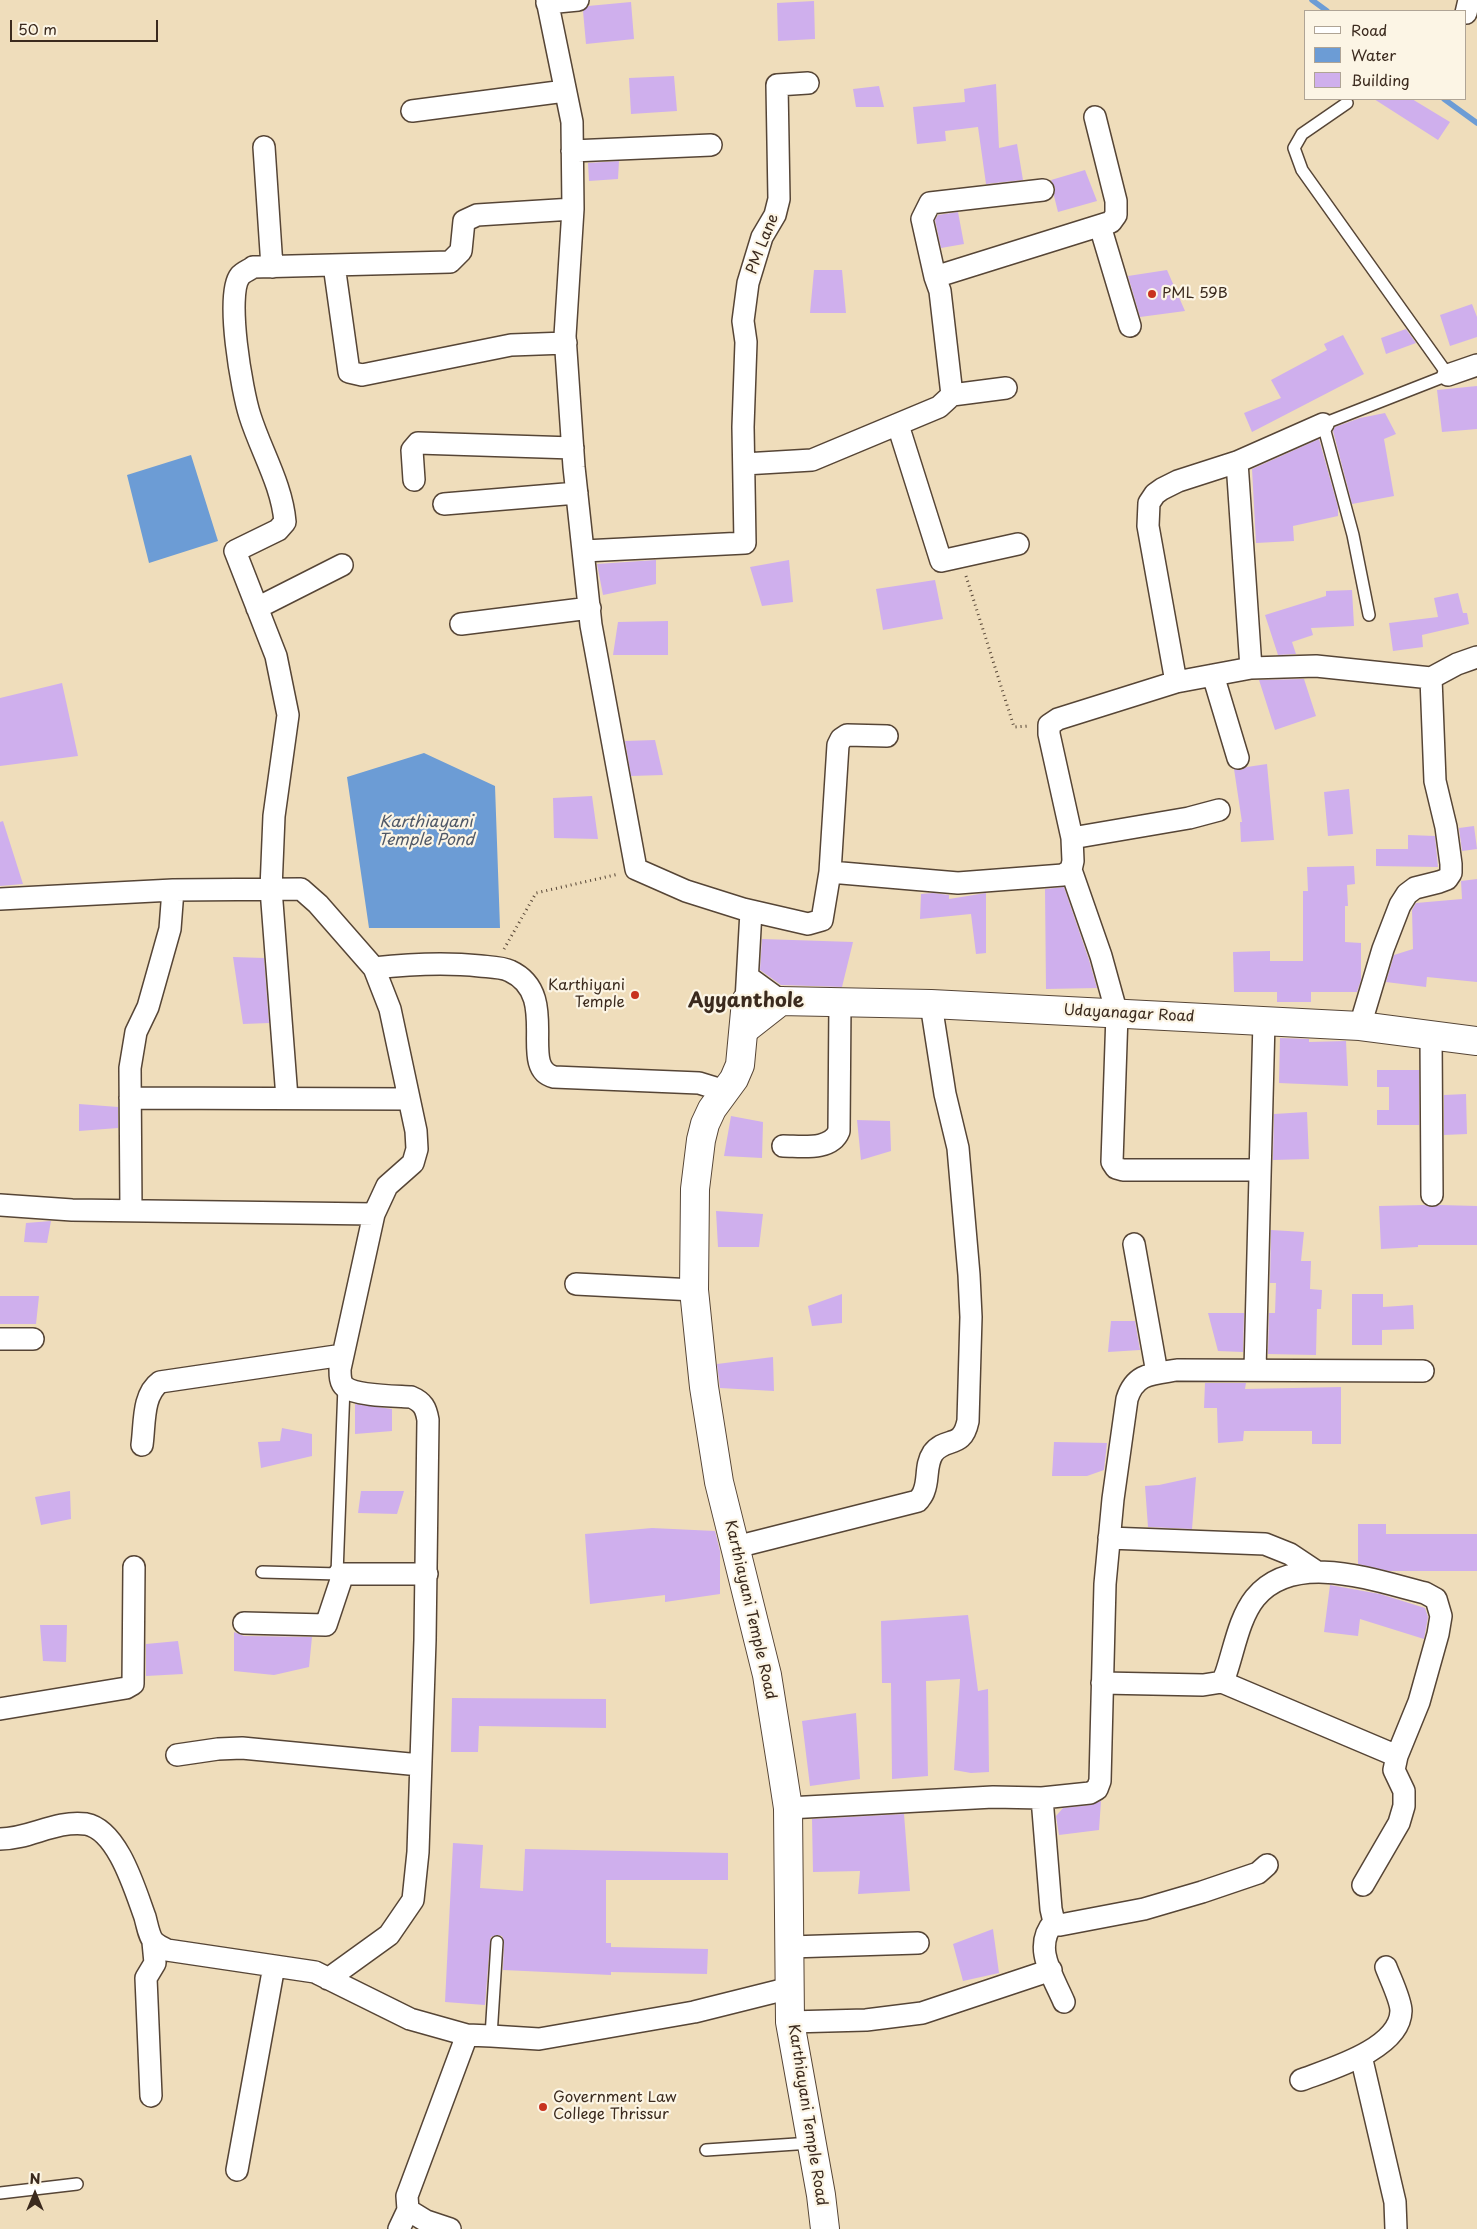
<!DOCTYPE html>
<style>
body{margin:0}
#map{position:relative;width:1477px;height:2229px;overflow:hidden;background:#efddbb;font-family:"Playpen Sans",sans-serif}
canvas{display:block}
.legend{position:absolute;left:1304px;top:10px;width:162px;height:90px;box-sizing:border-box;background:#fcf5e5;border:1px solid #afa495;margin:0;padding:6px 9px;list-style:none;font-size:15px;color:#3b2a1e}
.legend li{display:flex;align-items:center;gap:10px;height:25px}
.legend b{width:25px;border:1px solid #afa495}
.north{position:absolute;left:10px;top:2169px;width:50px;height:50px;-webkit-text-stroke:4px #fcf5e5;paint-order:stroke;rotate:0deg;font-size:14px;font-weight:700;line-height:20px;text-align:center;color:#3b2a1e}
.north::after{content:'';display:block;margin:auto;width:18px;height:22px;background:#3b2a1e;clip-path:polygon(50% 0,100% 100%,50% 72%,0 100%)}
.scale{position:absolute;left:10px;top:20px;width:148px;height:22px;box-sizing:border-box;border:2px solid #3b2a1e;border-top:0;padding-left:6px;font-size:15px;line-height:18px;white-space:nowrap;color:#3b2a1e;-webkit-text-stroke:4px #fcf5e5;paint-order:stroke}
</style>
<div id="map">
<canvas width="1477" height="2229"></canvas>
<ul class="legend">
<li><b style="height:6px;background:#fff"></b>Road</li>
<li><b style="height:14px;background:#6c9cd5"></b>Water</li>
<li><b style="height:14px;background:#cfafed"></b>Building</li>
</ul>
<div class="north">N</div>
<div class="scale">50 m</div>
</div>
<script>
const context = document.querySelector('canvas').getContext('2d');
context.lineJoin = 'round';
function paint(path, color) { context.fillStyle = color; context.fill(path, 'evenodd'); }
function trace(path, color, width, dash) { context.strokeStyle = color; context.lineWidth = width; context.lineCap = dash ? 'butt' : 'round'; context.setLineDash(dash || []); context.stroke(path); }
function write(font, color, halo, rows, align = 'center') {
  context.font = font + ' "Playpen Sans",sans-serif'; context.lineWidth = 4.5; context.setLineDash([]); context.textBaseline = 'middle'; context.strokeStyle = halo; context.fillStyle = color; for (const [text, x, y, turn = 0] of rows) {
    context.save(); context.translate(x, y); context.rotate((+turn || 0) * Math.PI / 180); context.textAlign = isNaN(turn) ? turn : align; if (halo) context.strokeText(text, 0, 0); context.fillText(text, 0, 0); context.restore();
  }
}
paint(new Path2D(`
 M191,455L218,541L149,563L127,475Z
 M424,753L495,786L500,928H369L347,777Z`), '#6c9cd5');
trace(new Path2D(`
 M1312,0L1327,11
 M1444,99L1477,123`), '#6c9cd5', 5.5);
paint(new Path2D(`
 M814,1L815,39L778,41L777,3Z
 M631,2L634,39L586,44L583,11L588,6Z
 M674,76L677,111L631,114L629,78Z
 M996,84L999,148L1017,144L1023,180L986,184L978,127L945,131L946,141L917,144L913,107L965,102L964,89Z
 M879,86L884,107H856L853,89Z
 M1374,99H1412L1450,122L1438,140Z
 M619,161L618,179L589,181L588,163Z
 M1085,170L1097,201L1058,212L1054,196L1055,188L1051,180Z
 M958,212L964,244L941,248L935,220L938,215Z
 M814,270H842L846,313H810Z
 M1167,270L1185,311L1140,317L1128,276Z
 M1472,304L1477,317V337L1450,346L1440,315Z
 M1406,329L1416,343L1386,354L1381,338Z
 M1343,335L1364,374L1252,432L1244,413L1281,398L1271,380L1327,350L1324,344Z
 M1477,386V429L1442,432L1437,390Z
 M1385,413L1396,434L1384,439L1394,496L1352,504L1333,431L1335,427L1360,418Z
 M1319,439L1338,507V516L1293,526L1294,541L1256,543L1252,469Z
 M656,560V584L603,595L597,564Z
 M789,560L793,602L762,606L750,567Z
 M935,580L943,619L883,630L876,589Z
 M1352,590L1354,626L1311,628L1313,635L1292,642L1296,654L1278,655L1265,615L1326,596V591Z
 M1458,593L1463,613H1467L1469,624L1422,635L1423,647L1393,651L1389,623L1438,617L1434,598Z
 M668,621V655H613L618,622Z
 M1304,679L1316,716L1275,730L1259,680Z
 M62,683L78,756L0,766V698Z
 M655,740L663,775L631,776L625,741Z
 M1267,764L1274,840L1241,842L1240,822H1242L1234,769L1241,770L1247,767Z
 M1349,789L1353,834L1328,836L1324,792Z
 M592,796L598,839L554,838L553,798Z
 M3,821L23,884L0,886V822Z
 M1474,826L1477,849L1462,851L1459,828Z
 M1408,835L1435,836L1438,867L1376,866V849H1408Z
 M1354,866L1355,884L1347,885L1348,906H1345V942L1361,943V980L1357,992H1311V1002H1277V992H1234L1233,952L1270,951V961H1303V891H1308L1307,867Z
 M1477,879V982L1427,977L1426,987L1386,982L1394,955L1413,949L1412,910L1416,903L1462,899L1461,881Z
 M1064,887L1089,960L1097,988L1046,989L1045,889Z
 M933,893L949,895V899L986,893V953L976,954L971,914L920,919L921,894Z
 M762,939L853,942L842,987L781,985L760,970Z
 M233,957L264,958L269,1023L243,1024Z
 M1280,1038L1309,1039V1042L1346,1041L1348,1086L1279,1083Z
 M1377,1070H1419V1125H1377V1110H1389V1087H1377Z
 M1466,1094L1467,1134L1444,1135V1095Z
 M79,1104L118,1107V1128L79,1131Z
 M1307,1112L1309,1159L1273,1160L1274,1114Z
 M731,1116L763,1122L762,1158L724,1156Z
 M857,1120L890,1121L891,1151L861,1160Z
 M1424,1205L1432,1207L1440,1205L1477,1206V1245H1418V1247L1381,1249L1379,1206Z
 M716,1211L763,1214L759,1247H718Z
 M51,1221L47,1243L24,1242L26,1223Z
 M1271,1230L1304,1232L1301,1261H1311L1310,1289L1322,1290L1321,1309H1317L1316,1355L1268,1354L1269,1313H1275L1276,1283H1270Z
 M842,1294V1323L812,1326L808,1306Z
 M1352,1294H1383V1307L1413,1305L1414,1329L1382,1330V1345H1352Z
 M0,1296H39L36,1324H0Z
 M1208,1313H1244L1243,1352L1218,1351Z
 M1111,1321H1135L1140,1350L1108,1352Z
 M773,1357L774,1391L720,1388L717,1364Z
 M1205,1383H1246L1245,1389L1341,1387V1444H1312V1431H1244L1243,1441L1218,1443L1217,1408H1204Z
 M355,1404L392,1409V1431L355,1434Z
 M282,1428L312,1434V1456L261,1468L258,1442L280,1441Z
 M1054,1442L1107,1443L1104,1470L1087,1476H1052Z
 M1196,1477L1192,1529L1148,1527L1145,1486L1159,1485Z
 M70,1491L71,1519L41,1525L35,1497Z
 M361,1491H404L397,1514L358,1513Z
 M1358,1524H1386V1534H1477V1571H1389L1358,1564Z
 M652,1528L715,1531L720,1551V1594L665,1602V1595L590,1604L585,1534Z
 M1330,1585L1380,1594L1425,1608L1428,1617L1424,1639L1360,1619L1358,1636L1324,1632Z
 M968,1615L978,1691L988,1689L989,1772L971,1773L954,1770L960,1679L926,1681L928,1776L892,1779L891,1683H882L881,1621Z
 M40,1625H67L66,1662L43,1661Z
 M234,1632L244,1636L312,1637L309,1667L274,1675L234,1671Z
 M178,1641L183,1674L146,1676V1644Z
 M452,1698L606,1699V1728L479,1726L478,1752H451Z
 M856,1713L860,1779L810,1786L802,1721Z
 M1101,1801L1099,1830L1059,1835L1056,1816L1063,1808L1091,1805Z
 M904,1814L910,1891L858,1894L860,1871L813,1872L812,1819Z
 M453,1843L483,1845L480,1888L523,1891L525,1849L728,1853V1880H606V1943H611V1947L708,1949L707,1974L611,1972V1975L503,1970L504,1942L502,1936L497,1935L491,1937L490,1942L485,2005L445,2002Z
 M993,1929L999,1973L963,1981L953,1944Z`), '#cfafed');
const service = new Path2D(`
 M1347,103L1302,134L1294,148L1302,170L1448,375L1323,424L1353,535L1369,615
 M262,1572L339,1574
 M337,1574L344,1386
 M491,2036L497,1942
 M706,2150L811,2143
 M0,2193L77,2184`);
const minor = new Path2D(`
 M547,0L572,122L573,209L565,336L574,467L591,625L636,869L686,891L743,909L808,924L822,920L830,872
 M547,3L578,0
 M1466,13L1469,0
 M412,111L565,91
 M264,147L272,267
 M572,151L711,145
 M1100,226L1130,326
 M334,265L349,372L362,375L511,345L566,343
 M935,277L1111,222L1116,215V201L1095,117
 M1448,375L1477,365
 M952,395L1006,388
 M898,425L941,561L1018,544
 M744,464L812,460L939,407L952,395L940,291L935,277L922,219L930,203L1043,190
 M414,480L412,450L418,443L573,448
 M444,504L577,493
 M584,551L745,543L743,427L746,342L743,321L748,283L762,237L775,215L779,199L777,85L808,83
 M257,608L342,565
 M461,624L590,608
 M1251,668L1316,666L1431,678
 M1213,675L1238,758
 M1176,682L1148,526L1149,503L1155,494L1162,489L1178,481L1237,462L1323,424
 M887,736L847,735L841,739L838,745L830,872L958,883L1063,875L1071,870L1073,861L1072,838L1049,734V725L1058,719L1176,682L1251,668L1237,462
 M1072,838L1189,818L1219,810
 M1071,870L1101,956L1117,1014L1112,1162L1116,1168L1123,1170H1259
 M0,899L173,890L301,889L318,904L374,968L390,1009L416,1131L417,1149L413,1163L387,1186L374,1214L340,1369C340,1375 340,1383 345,1387C356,1396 396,1396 411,1397C423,1402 426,1408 428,1420L425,1640L418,1852L413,1900L389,1935L328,1979
 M374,968C410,964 444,962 480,966C489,967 502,967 510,971C562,995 517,1068 554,1077L699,1083L725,1091
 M748,977L781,1001
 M746,1001L751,911
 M1360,1026L1383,949L1400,905L1407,894L1415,888L1439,882L1447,879L1451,873V864L1446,827L1435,781L1431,678L1457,664L1477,657
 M1431,1035L1432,1195
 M130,1098L409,1099
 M287,1098L271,889L274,816L288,715L276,656L235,551L278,530L285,522C282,485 261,451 250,416C242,392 225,294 240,276C243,272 250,270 253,267L450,262L461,251L464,221L477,215L573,209
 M783,1146C802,1146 831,1151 839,1131L840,1002
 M0,1205L72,1210L374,1214
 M131,1211L130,1068L136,1032L148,1007L170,929L173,890
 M1134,1244L1157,1373
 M576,1284L694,1290
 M0,1339H33
 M1255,1370L1264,1021
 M142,1445C145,1424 142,1395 160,1382L343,1355
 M1109,1538L1265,1544L1290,1554L1317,1572
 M736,1547L918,1501C920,1498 923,1495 924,1491C929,1479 925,1465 933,1453C946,1436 962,1450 968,1421L971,1317L969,1275L958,1148L945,1094L931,1004
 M339,1574H427
 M244,1623L326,1625L343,1574
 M1222,1682L1397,1756
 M1102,1683L1203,1685L1222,1682L1226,1673C1234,1650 1239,1618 1255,1598C1294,1550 1376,1581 1425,1593L1436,1599L1441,1616L1438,1634L1419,1702L1397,1756L1394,1770L1404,1791V1806L1399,1823L1363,1885
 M0,1709L126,1688L133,1684L134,1567
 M177,1755L218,1749L242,1748L420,1765
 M1042,1798L1051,1909L1054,1922L1060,1925L1144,1909L1202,1892L1258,1873L1267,1865
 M788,1808L993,1797L1042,1798L1090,1793L1097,1789L1100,1781L1105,1584L1113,1499L1127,1399C1135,1373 1152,1374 1177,1370L1423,1371
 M0,1839C30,1839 55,1820 86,1824C118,1830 135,1890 145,1917C147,1924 149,1937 154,1942C157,1945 163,1948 167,1950L315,1972L410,2019L467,2035L491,2036L539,2039L694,2012L790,1988
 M1054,1922C1032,1947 1053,1976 1064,2002
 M790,1947L918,1943
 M790,2022L866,2020L922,2013L1051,1970
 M1361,2056L1395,2202L1396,2229
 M1301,2080C1330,2069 1400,2049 1401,2011C1401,2000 1390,1978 1386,1967
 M151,2096L146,1978L155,1963L153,1942
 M237,2170L274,1966
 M399,2229L408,2210
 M450,2229L426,2221L408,2210L407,2196L467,2035`);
const tertiary = new Path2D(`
 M779,1001L931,1004L1360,1026L1477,1041
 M744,1030L781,1001`);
const secondary = new Path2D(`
 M746,1001L740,1065L734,1079L712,1109L705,1124L701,1140L695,1189L694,1290L704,1387L719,1482L767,1675L782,1769L788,1808L790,2022L821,2195L825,2229`);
trace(service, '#564536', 14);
trace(minor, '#564536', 24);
trace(tertiary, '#564536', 30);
trace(secondary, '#564536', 30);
trace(new Path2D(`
 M966,576L1014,727L1029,726
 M504,949L536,893L619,874`), '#564536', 3, [1, 4]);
trace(service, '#fff', 11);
trace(minor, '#fff', 21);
trace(tertiary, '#fff', 28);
trace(secondary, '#fff', 28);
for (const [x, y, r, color] of [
 [1152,294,5,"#c8321e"],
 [635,995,5,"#c8321e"],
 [543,2107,5,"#c8321e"]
]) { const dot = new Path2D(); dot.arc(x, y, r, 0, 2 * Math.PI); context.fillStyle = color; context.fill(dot); trace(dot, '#fcf5e5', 2); }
write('15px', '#3b2a1e', '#fcf5e5', [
 ["PM Lane",763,244,-69],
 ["Udayanagar Road",1129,1014,3],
 ["Karthiayani Temple Road",750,1610,77],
 ["Karthiayani Temple Road",807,2115,81]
]);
write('15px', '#3b2a1e', '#fcf5e5', [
 ["PML 59B",1162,294],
 ["Karthiyani",625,986,"right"],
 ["Temple",625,1003,"right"],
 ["Government Law",553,2098],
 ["College Thrissur",553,2115]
], 'left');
write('italic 16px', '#4f5867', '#fcf5e5', [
 ["Karthiayani",426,823],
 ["Temple Pond",426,841]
]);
write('bold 20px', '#3b2a1e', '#fcf5e5', [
 ["Ayyanthole",746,1001]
]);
</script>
